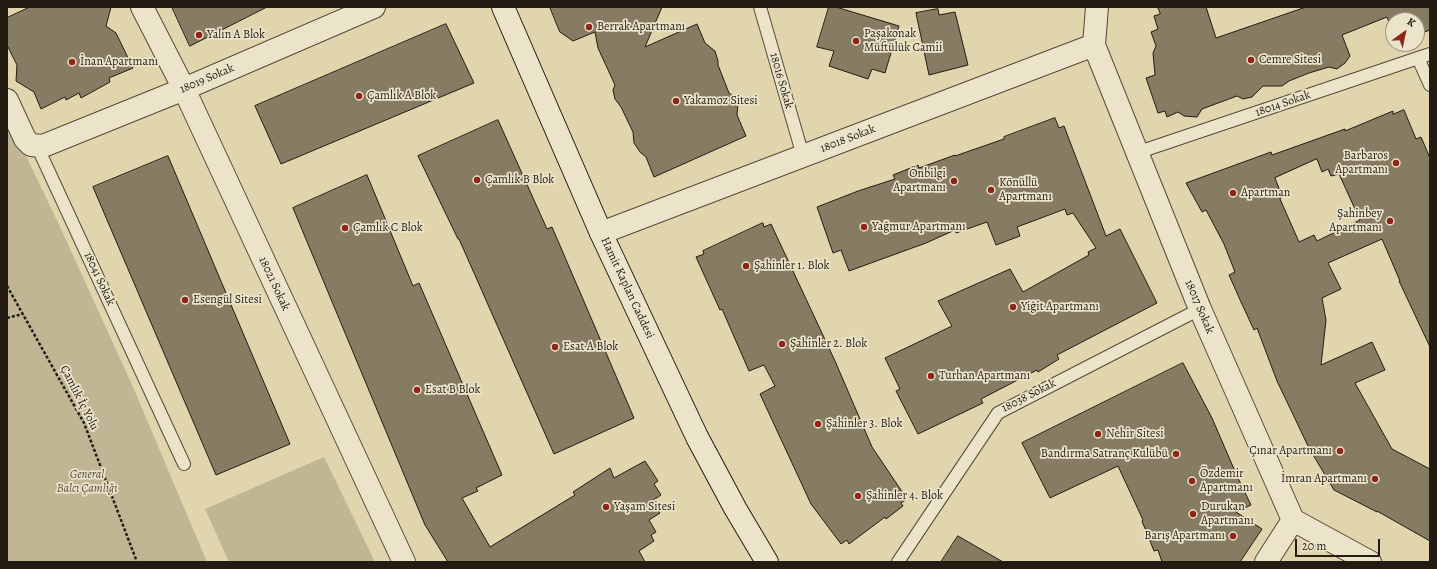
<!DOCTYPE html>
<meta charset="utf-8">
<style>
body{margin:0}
#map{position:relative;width:1437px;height:569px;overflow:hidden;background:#e0d5ad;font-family:Alegreya,serif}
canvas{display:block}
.frame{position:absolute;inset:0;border:8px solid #241c12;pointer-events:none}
.north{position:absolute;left:1385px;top:12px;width:40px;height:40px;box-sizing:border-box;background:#ebe4ca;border:1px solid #9b9480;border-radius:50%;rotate:33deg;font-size:11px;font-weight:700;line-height:16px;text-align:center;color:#241c12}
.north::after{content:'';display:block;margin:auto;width:14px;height:18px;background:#8f2418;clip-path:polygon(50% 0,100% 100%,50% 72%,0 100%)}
.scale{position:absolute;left:1295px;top:539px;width:85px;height:18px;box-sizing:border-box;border:2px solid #241c12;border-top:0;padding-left:5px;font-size:12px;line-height:14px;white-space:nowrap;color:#241c12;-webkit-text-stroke:3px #ebe4ca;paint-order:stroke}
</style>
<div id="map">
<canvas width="1437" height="569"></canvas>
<div class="frame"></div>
<div class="north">K</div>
<div class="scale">20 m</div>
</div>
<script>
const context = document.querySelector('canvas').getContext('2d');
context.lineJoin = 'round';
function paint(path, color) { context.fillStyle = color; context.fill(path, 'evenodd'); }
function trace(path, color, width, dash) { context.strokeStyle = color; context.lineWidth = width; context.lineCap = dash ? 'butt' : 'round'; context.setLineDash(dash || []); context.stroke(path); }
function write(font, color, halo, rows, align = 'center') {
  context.font = font + ' Alegreya,serif'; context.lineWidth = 3.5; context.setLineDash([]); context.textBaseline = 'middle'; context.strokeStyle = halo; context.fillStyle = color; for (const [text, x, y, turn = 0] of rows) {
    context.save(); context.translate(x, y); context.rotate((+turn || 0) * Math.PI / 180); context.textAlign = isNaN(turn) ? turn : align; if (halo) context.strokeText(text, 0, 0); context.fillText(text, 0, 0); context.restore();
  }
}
paint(new Path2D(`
 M7,116L61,229L133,387L207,562H7Z
 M324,457L375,562H229L205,509Z`), '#c0b693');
const building = new Path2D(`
 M30,7H111L106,26L116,33L133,68L109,78L110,82L81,98L79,93L66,100L65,97L41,109L34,92L16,81L17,65L7,45V18Z
 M172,7H267L190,46Z
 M550,7H662L645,47L697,24L705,43L715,51L718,61V65L729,93L733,96L738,103L737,115L746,136L654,177L646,157L640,152L634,143L633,132L621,107L615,99L613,90L615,85L598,48L595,32L573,41L560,32Z
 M829,7H836L899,26L885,73L872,69L868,79L829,66L834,51L817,47Z
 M1158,7H1206L1216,38L1306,7H1430V30L1417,35V20H1393V32L1387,17L1342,35L1350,56L1345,63L1337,69L1329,67L1309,73L1289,81L1282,86H1263L1252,97L1243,99L1237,96L1202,109L1197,117L1184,116L1178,112L1167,117L1165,111L1158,113L1146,78L1155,75L1153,53L1156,46L1151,32L1158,29L1154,16L1160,14Z
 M938,9L939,15L955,12L968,65L929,75L916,13Z
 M446,24L474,83L281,164L255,106Z
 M1404,110L1416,139L1421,137L1430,158V347L1399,281H1400L1382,239L1328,263L1341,289L1322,298L1326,320L1321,365L1372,342L1385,370L1355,383L1392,449L1430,469V541L1377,511V512L1334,490L1309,448L1277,381L1257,328L1254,330L1241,302L1229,275L1235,272L1224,244L1206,210L1202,212L1186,183L1271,152L1272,155L1345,129V131L1393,111V114ZM1317,159L1322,172L1328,169L1331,176L1339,174L1360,220L1317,241L1314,235L1299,242L1280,199L1282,196L1275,178Z
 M1055,118L1059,128L1064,126L1106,236L1120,229L1157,303L1057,355L1059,359L1038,372L1037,370L981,399L983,403L918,434L896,391L900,389L885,358L952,326L938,301L1010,269L1023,292L1089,255L1088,252L1096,248L1073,213L1067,215L1065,209L1017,227L1020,236L996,245L987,222L956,233L955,230L926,243L849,271L841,250L833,253L817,207L858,191L895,179L893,175L918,165L919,168L955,155V156L1004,139V137Z
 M498,120L547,229L552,227L634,418L554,454L459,239H458L418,156Z
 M168,156L290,444L216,475L93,187Z
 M367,175L413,286L419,283L502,475L476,488L478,491L462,498L490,547L575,495L573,492L610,468L614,478L645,461L658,481L654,484L661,495L652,501L660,513L649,520L656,532L651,535L654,541L639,551L645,562H448L425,525L293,208Z
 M763,223L764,227L771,224L835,361L872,447L907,499L901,503L903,506L886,519L885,517L849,544L847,540L841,544L811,504L760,394L775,386L764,365L749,371L722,309L720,310L696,257L704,254L703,251Z
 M1183,363L1212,418L1237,476L1251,505L1236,512L1262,529L1240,562H1162L1158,550L1154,551L1142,521L1143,520L1118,466L1050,498L1022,443Z
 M958,536L1003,562H941Z`);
paint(building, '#867c63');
trace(building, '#241c12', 1);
const service = new Path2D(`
 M760,7L803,156
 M1418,58L1430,85
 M37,146L184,464
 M1136,153L1430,54
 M898,562L998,413L1200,309`);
const minor = new Path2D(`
 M142,7L184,89L404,562
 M1097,7L1094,45L1200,309L1293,520L1370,562
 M7,100L25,139L31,145L43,146L184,89L374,7
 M601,233L1094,45
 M1266,562L1293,520`);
const secondary = new Path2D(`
 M503,7L601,233L697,437L735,508L767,562`);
trace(service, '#534a39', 14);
trace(minor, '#534a39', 24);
trace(secondary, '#241c12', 24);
trace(new Path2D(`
 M7,286L84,423L137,562
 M7,318L23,314`), '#241c12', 2.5, [3, 2]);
trace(service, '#ebe4ca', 12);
trace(minor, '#ebe4ca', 22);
trace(secondary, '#ebe4ca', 22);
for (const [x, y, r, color] of [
 [589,27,4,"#8f2418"],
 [199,35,4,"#8f2418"],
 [856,41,4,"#8f2418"],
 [1251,60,4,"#8f2418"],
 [72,62,4,"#8f2418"],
 [359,96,4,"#8f2418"],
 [676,101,4,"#8f2418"],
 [1396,163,4,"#8f2418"],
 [477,180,4,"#8f2418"],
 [954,181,4,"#8f2418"],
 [991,190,4,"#8f2418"],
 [1233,193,4,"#8f2418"],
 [1390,221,4,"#8f2418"],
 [864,227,4,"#8f2418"],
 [345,228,4,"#8f2418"],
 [746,266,4,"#8f2418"],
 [185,300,4,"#8f2418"],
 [1013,307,4,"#8f2418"],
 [782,344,4,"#8f2418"],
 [555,347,4,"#8f2418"],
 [931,376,4,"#8f2418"],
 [417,390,4,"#8f2418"],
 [818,424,4,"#8f2418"],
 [1098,434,4,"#8f2418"],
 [1340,451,4,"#8f2418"],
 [1176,454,4,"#8f2418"],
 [1375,479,4,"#8f2418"],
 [1192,481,4,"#8f2418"],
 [858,496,4,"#8f2418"],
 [606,507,4,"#8f2418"],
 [1193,514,4,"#8f2418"],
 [1233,536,4,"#8f2418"]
]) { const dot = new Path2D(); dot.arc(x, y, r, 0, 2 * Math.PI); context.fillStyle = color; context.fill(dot); trace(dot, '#ebe4ca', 1.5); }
write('12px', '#241c12', '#ebe4ca', [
 ["Berrak Apartmanı",597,27],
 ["Paşakonak",864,34],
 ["Müftülük Camii",864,48],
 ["Yalın A Blok",207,35],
 ["Cemre Sitesi",1259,60],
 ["İnan Apartmanı",80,62],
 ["Çamlık A Blok",367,96],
 ["Yakamoz Sitesi",684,101],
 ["Barbaros",1388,156,"right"],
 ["Apartmanı",1388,170,"right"],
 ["Önbilgi",946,174,"right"],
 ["Apartmanı",946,188,"right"],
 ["Çamlık B Blok",485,180],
 ["Könüllü",999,183],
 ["Apartmanı",999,197],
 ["Apartman",1241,193],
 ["Şahinbey",1382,214,"right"],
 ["Apartmanı",1382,228,"right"],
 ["Yağmur Apartmanı",872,227],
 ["Çamlık C Blok",353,228],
 ["Şahinler 1. Blok",754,266],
 ["Esengül Sitesi",193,300],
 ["Yiğit Apartmanı",1021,307],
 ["Şahinler 2. Blok",790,344],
 ["Esat A Blok",563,347],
 ["Turhan Apartmanı",939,376],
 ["Esat B Blok",425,390],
 ["Şahinler 3. Blok",826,424],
 ["Nehir Sitesi",1106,434],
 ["Çınar Apartmanı",1332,451,"right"],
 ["Bandırma Satranç Kulübü",1168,454,"right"],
 ["Özdemir",1200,474],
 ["Apartmanı",1200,488],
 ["İmran Apartmanı",1367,479,"right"],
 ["Şahinler 4. Blok",866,496],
 ["Yaşam Sitesi",614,507],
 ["Durukan",1201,507],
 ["Apartmanı",1201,521],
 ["Barış Apartmanı",1225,536,"right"]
], 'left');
write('12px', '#241c12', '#ebe4ca', [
 ["18019 Sokak",207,79,-23],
 ["18016 Sokak",781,81,74],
 ["18014 Sokak",1283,104,-19],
 ["18018 Sokak",848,139,-21],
 ["18041 Sokak",99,279,65],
 ["18021 Sokak",274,284,65],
 ["Hamit Kaplan Caddesi",627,288,65],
 ["18017 Sokak",1199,307,67],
 ["18038 Sokak",1029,396,-27],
 ["Çamlık İç Yolu",79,398,63]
]);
write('italic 12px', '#534a39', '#ebe4ca', [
 ["General",87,475],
 ["Balcı Çamlığı",87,489]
]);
</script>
